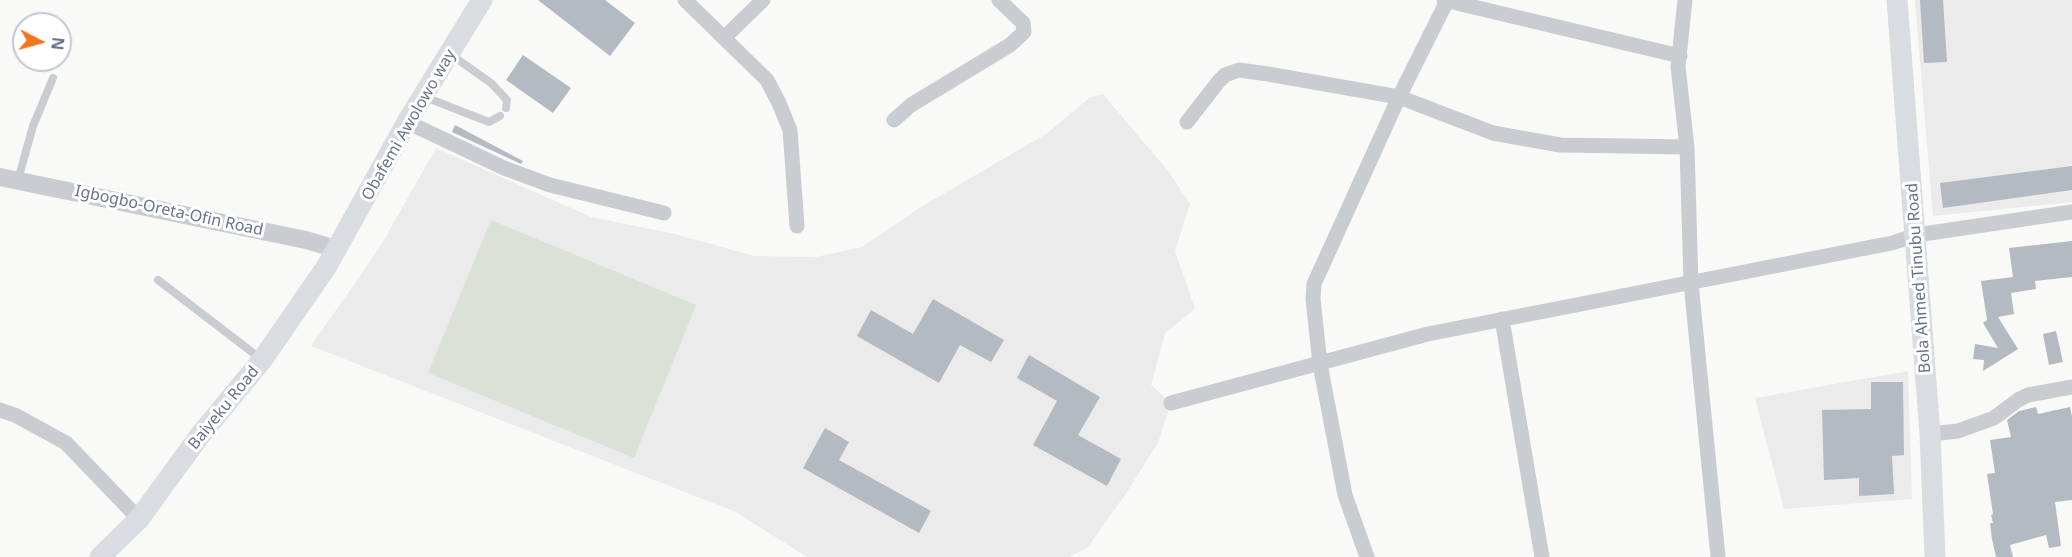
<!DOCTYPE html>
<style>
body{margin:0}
#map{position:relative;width:2072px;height:557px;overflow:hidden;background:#f9faf7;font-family:"Noto Sans",sans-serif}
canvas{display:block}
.north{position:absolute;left:12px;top:12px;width:60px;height:60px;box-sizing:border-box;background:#fff;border:2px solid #c2c7d1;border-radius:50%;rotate:96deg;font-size:16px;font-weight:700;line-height:24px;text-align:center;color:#66748b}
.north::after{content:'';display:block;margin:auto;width:21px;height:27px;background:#f2741f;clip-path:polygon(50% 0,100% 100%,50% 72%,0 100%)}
</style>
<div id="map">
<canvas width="2072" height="557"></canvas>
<div class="north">N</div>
</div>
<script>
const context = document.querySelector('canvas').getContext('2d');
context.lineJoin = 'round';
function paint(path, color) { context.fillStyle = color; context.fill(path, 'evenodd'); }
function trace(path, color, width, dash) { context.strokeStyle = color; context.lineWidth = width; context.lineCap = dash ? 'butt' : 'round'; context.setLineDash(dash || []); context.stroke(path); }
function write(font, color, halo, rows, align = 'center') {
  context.font = font + ' "Noto Sans",sans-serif'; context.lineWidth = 6; context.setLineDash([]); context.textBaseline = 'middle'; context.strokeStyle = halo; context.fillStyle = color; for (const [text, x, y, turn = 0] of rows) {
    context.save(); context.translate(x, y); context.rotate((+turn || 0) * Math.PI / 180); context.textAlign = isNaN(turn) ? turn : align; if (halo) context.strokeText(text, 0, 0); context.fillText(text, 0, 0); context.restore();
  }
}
paint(new Path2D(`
 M1915,0H2072V202L1933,216Z
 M1103,94L1169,172L1190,204L1175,251L1195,309L1165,333L1151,385L1171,403L1158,443L1125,495L1087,548L1069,557H807L736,512L311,346L380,247L436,148L591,217L675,234L754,256L816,257L862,247L919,208L1046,134L1089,98Z
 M1908,371L1912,499L1784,509L1755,398Z`), '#eaebea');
paint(new Path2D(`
 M491,220L696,305L634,458L428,373Z`), '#dae2d8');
paint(new Path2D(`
 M538,0H605L635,23L610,56Z
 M1920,0H1943L1947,62L1924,63Z
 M523,55L571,88L553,113L506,80Z
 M455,125L523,161L521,164L452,132Z
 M2072,166V190L1943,208L1940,183Z
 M2072,241V277L2035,281L2036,289L2011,293L2014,314L1998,317L2018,349L1983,371L1984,360L1973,359L1975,344L1998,348L1983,323L1987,320L1981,281L2013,277L2009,248Z
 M933,299L1004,340L991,362L960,345L939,383L857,336L871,310L913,334Z
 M2056,331L2063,362L2049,365L2043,334Z
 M1029,355L1100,397L1078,435L1121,459L1107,486L1033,445L1057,401L1017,378Z
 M1871,382H1903L1904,455L1892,456L1894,494L1859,496V478L1824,480L1822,410L1871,409Z
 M2036,407L2038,414L2070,407L2072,417V500L2055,502L2061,546L2049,548L2046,535L2010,545L2013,557H1996L1992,539L1990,523H1993L1991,515L1993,514L1987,474L1995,473L1990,440L2011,437L2007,420L2019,411Z
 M825,428L849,442L839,460L931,511L919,533L803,468Z`), '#b4bac2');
trace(new Path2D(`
 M450,54L491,83L507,100L506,108
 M425,97L489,122L500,116
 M18,180L33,126L53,78
 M158,280L261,359`), '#c9ccd1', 8);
trace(new Path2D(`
 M685,0L767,80L779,103L790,130L797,226
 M1444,0L1680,56
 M1685,0L1678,67L1687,147L1691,283L1718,557
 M724,38L763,0
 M894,120L911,105L1010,45L1024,32L1023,23L999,0
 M407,122L504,168L550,185L664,213
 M1187,122L1219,81L1225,75L1239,70L1268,74L1399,97L1493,133L1560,145L1687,147
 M1502,319L1542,557
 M1171,403L1428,334L1892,243L1916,235L2072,212
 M0,410L15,415L66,443L139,519
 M1930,434L1958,431L1994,418L2018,400L2028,395L2072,387
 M1367,557L1345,495L1320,364L1313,299L1314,284L1399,97L1447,1`), '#c9ccd1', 15);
trace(new Path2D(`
 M0,177L306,240L336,249`), '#c9ccd1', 18);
trace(new Path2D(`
 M1897,0L1930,434L1935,557
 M100,557L139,519L201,434L262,360L327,266L407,122L482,0`), '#d9dde2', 21);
write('16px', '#66748b', '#fff', [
 ["Obafemi Awolowo way",409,125,-60],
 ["Igbogbo-Oreta-Ofin Road",169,211,12],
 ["Bola Ahmed Tinubu Road",1919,278,-94],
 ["Baiyeku Road",224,408,-51]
]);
</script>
